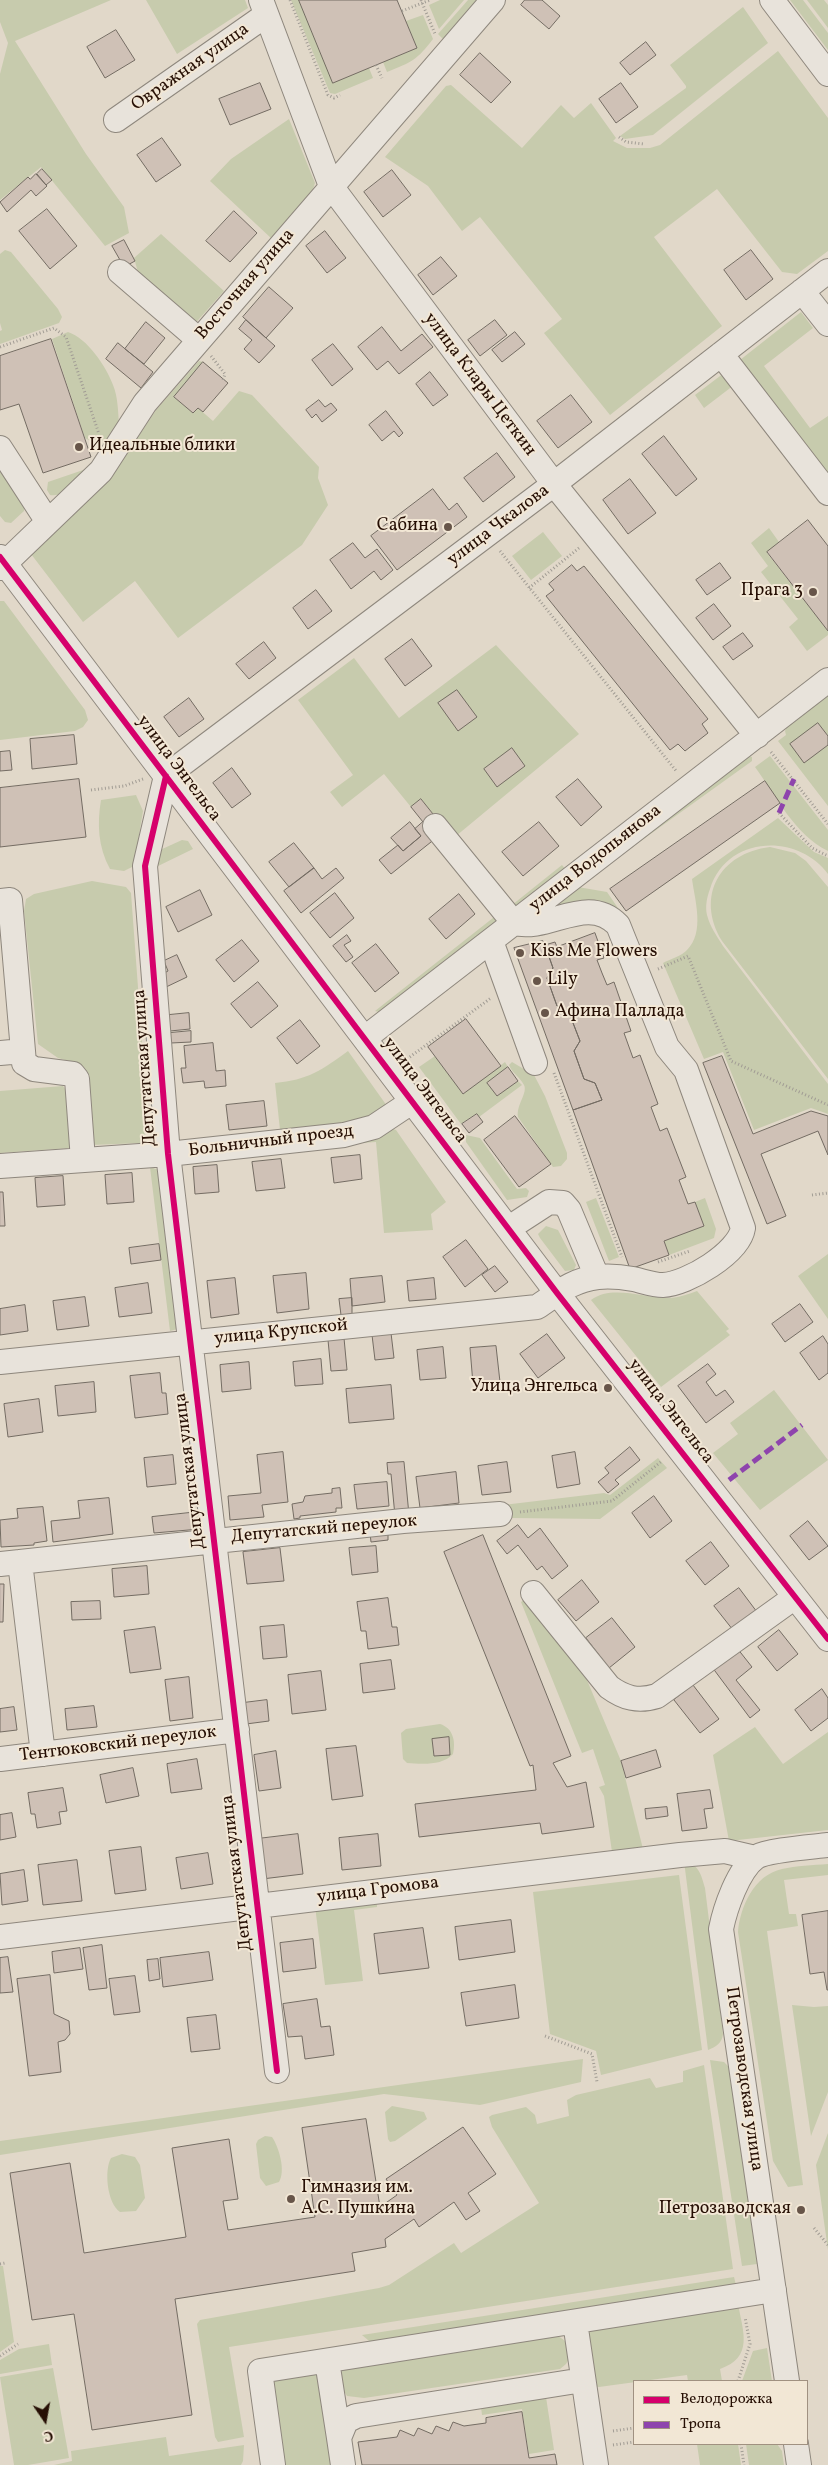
<!DOCTYPE html>
<meta charset="utf-8">
<style>
body{margin:0}
#map{position:relative;width:828px;height:2465px;overflow:hidden;background:#e1d8c9;font-family:Vollkorn,serif}
canvas{display:block}
.legend{position:absolute;left:633px;top:2380px;width:175px;height:65px;box-sizing:border-box;background:#f2e7d5;border:1px solid #a09181;margin:0;padding:6px 9px;list-style:none;font-size:15px;color:#260f04}
.legend li{display:flex;align-items:center;gap:10px;height:25px}
.legend b{width:25px;border:1px solid #a09181}
.north{position:absolute;left:20px;top:2395px;width:50px;height:50px;-webkit-text-stroke:4px #f2e7d5;paint-order:stroke;rotate:168deg;font-size:14px;font-weight:700;line-height:20px;text-align:center;color:#260f04}
.north::after{content:'';display:block;margin:auto;width:18px;height:22px;background:#260f04;clip-path:polygon(50% 0,100% 100%,50% 72%,0 100%)}
</style>
<div id="map">
<canvas width="828" height="2465"></canvas>
<ul class="legend">
<li><b style="height:6px;background:#d6006c"></b>Велодорожка</li>
<li><b style="height:6px;background:#8e44ad"></b>Тропа</li>
</ul>
<div class="north">С</div>
</div>
<script>
const context = document.querySelector('canvas').getContext('2d');
context.lineJoin = 'round';
function paint(path, color) { context.fillStyle = color; context.fill(path, 'evenodd'); }
function trace(path, color, width, dash) { context.strokeStyle = color; context.lineWidth = width; context.lineCap = dash ? 'butt' : 'round'; context.setLineDash(dash || []); context.stroke(path); }
function write(font, color, halo, rows, align = 'center') {
  context.font = font + ' Vollkorn,serif'; context.lineWidth = 4; context.setLineDash([]); context.textBaseline = 'middle'; context.strokeStyle = halo; context.fillStyle = color; for (const [text, x, y, turn = 0] of rows) {
    context.save(); context.translate(x, y); context.rotate((+turn || 0) * Math.PI / 180); context.textAlign = isNaN(turn) ? turn : align; if (halo) context.strokeText(text, 0, 0); context.fillText(text, 0, 0); context.restore();
  }
}
paint(new Path2D(`
 M0,0H111L15,41L86,154L124,207L129,233L105,246L41,167L0,200V74L8,43L0,22Z
 M146,0H245L248,8L177,54Z
 M291,0H299L333,82L369,68L373,78L335,94L330,93Z
 M440,0H464L439,29L429,5Z
 M468,0H477L443,39L438,34Z
 M790,0H803L828,33V50Z
 M807,0H824L828,5V28Z
 M743,7L768,43L653,135L625,139L620,136L686,88V86L670,65Z
 M423,15L433,39C417,60 412,62 387,72L383,62L417,48L406,21Z
 M778,51L828,118V251L797,274L782,272L717,189L654,237L722,326L610,415L544,333L562,319L480,217L462,231L428,186L385,157L446,86L451,85L522,148L561,105L574,118L591,103L616,138L613,141L627,148H650L660,145Z
 M289,119L315,183L313,189L272,239L210,181L231,159Z
 M161,234L224,291L191,328L139,276L134,258Z
 M5,250L11,252L58,309L62,317L59,323L0,344V331L2,330L0,323V254Z
 M801,312L813,328L764,366L810,428L828,416V474L740,360Z
 M68,332C87,338 106,366 113,385C118,397 118,411 119,424L108,440L101,441L99,446L85,438L52,339Z
 M199,361L203,362L174,397L193,413L198,408L213,421L239,391L252,395L319,467L318,478L328,505L302,545L178,638L135,581L83,622L31,554L122,461L156,410Z
 M728,370L738,382L704,408L695,395Z
 M92,467C82,477 66,498 50,495L47,490L48,482Z
 M0,468L24,506V511L11,523L5,522L0,516Z
 M769,528L779,542L767,553L828,631V635L807,651L789,627L798,619L761,572L768,566L751,543Z
 M543,532L562,556L531,580L512,556Z
 M0,601H4L85,710L88,720L83,727L75,731L0,740Z
 M496,645L579,734L456,836L437,819L421,799L411,807L384,774L342,807L330,792L353,775L298,700L354,658L399,718Z
 M828,693V806L778,741L786,735L785,731L788,724Z
 M749,756L752,757V761L588,879Z
 M770,756L828,830V851C795,835 776,796 755,767Z
 M136,795L143,811L134,866L124,871L110,869C98,847 97,824 101,800Z
 M778,818L814,852L828,858V874C797,832 726,836 710,889C707,897 705,906 707,915C710,927 717,936 723,946L828,1084V1114L811,1108L754,1130L723,1052L704,1059L663,963C670,959 682,956 687,950C705,932 695,901 692,879Z
 M182,840L188,841L193,849L156,867L160,850Z
 M770,847L795,853L806,861L828,887V1079L722,941C695,896 720,853 770,847Z
 M562,865L566,870L516,910L512,905Z
 M92,881L126,887L131,893L147,1109L143,1116L145,1140L141,1143L92,1145L82,1074L76,1063L58,1058L38,1044L24,911L26,899L34,894Z
 M572,886L607,892L620,911L616,915L536,913Z
 M498,914L502,919L382,1013L375,1011Z
 M348,1051L387,1106C360,1131 314,1127 280,1130L275,1083C308,1080 322,1070 348,1051Z
 M435,1056L463,1094L505,1062L508,1067L487,1083L497,1096L518,1081L522,1085L479,1117L476,1114L461,1124L419,1067Z
 M512,1062L534,1075L545,1096L567,1153V1159L561,1166L553,1167L518,1117C516,1105 528,1093 524,1085C520,1077 512,1073 509,1065Z
 M63,1086L66,1090L70,1148L0,1153V1091Z
 M393,1129L396,1130L446,1202L431,1214L433,1230L384,1233L376,1142L362,1143Z
 M466,1135L480,1138L517,1189L526,1188L529,1191L527,1197L507,1200L466,1142Z
 M150,1167L159,1170L178,1329L170,1331Z
 M596,1198L619,1257L609,1261L586,1202Z
 M705,1198L716,1229L714,1238L669,1255L664,1241L703,1226L695,1202Z
 M546,1226L558,1230L576,1265L574,1270L565,1271L540,1238L538,1234Z
 M828,1254V1319L798,1276Z
 M697,1291L729,1329L726,1331L730,1335L661,1387L591,1300C613,1284 645,1299 671,1298C680,1297 689,1294 697,1291Z
 M774,1390L828,1460L760,1510L713,1453L738,1434L730,1423Z
 M658,1458L667,1468L600,1519L512,1518L505,1523L503,1505L604,1493L610,1495Z
 M528,1597L584,1673L621,1761L643,1849L612,1852L604,1796L599,1787L605,1785L593,1749L582,1753L521,1602Z
 M440,1724C453,1728 456,1741 453,1754C442,1766 422,1764 407,1763L403,1759L401,1733L406,1729Z
 M755,1727L783,1764L828,1732V1830L729,1841L713,1755Z
 M684,1861C699,1865 701,1874 705,1888L723,2034C722,2043 716,2047 708,2050Z
 M828,1864V1875L784,1880L789,1914H796L798,1926L767,1931L803,2185L788,2187L773,2161L738,1932C740,1907 754,1875 782,1869C796,1866 813,1865 828,1864Z
 M679,1875L702,2050L601,2075L596,2051L550,2034L533,1892Z
 M377,1903V1907L354,1910L363,1981L325,1985L315,1906Z
 M792,2005L814,2007L828,2006V2092L811,2136Z
 M583,2059L581,2082L480,2105L384,2094L0,2155V2141Z
 M710,2060L724,2062L729,2067L757,2264L742,2266Z
 M704,2065L733,2269L229,2347L244,2437L218,2442L215,2437L197,2324L200,2320L379,2288L389,2285L454,2243L461,2253L539,2203L492,2127L489,2117L492,2115L526,2107L535,2115L537,2124L569,2116L567,2100L576,2095L650,2078L656,2088L683,2082V2071Z
 M392,2106L424,2112L427,2119L395,2141L390,2142L388,2139L385,2112Z
 M828,2133V2250L816,2165Z
 M265,2136L272,2137C279,2147 286,2171 279,2182L266,2186L260,2178L256,2144L258,2140Z
 M122,2154L135,2157L140,2165L145,2198L136,2211L120,2212C107,2203 104,2170 111,2158Z
 M0,2266H3L14,2342L0,2352Z
 M734,2277L737,2289L375,2346L362,2335Z
 M738,2304C743,2332 754,2357 720,2369L722,2381H688L687,2375L599,2387L594,2386L584,2335L590,2330Z
 M557,2336C567,2340 569,2346 570,2357L566,2364L560,2369L364,2398L347,2396C340,2386 338,2377 344,2366Z
 M49,2344L52,2365L0,2374V2360L19,2349Z
 M767,2348L772,2381H742L753,2351Z
 M53,2368L69,2458L28,2465H14L0,2377Z
 M321,2370L336,2465H281L269,2378Z
 M546,2397L554,2450L529,2454L522,2409L482,2415L481,2407Z
 M166,2437L169,2456L244,2445L243,2461L241,2465H54L72,2461L71,2451Z
 M697,2444H738L741,2465H700Z
 M746,2444H777L782,2451L784,2465H749Z`), '#c7cbad');
const building = new Path2D(`
 M299,0H397L417,48L333,83Z
 M525,0H542L560,16L549,29L521,5Z
 M116,30L135,60L105,78L87,47Z
 M646,42L656,55L630,75L620,63Z
 M480,53L511,82L491,103L460,75Z
 M260,83L271,109L230,125L219,99Z
 M621,83L638,107L616,123L599,99Z
 M162,138L181,165L156,182L137,155Z
 M42,169L52,180L46,185L37,174Z
 M392,170L411,195L383,217L364,192Z
 M36,174L47,186L36,196L31,190L7,212L0,202L28,177L30,179Z
 M47,209L77,246L50,269L19,231Z
 M234,211L257,233L230,262L206,241Z
 M325,231L346,258L327,273L306,246Z
 M124,240L135,261L124,267L112,246Z
 M751,250L773,279L746,300L724,270Z
 M441,257L457,276L433,295L418,275Z
 M269,287L293,308L266,338L243,317Z
 M246,320L275,346L259,363L244,349L252,340L239,329Z
 M495,320L507,335L480,356L468,340Z
 M146,322L165,338L144,364L125,349Z
 M382,327L401,351L422,334L433,347L399,374L388,361L377,370L358,347Z
 M515,332L525,344L502,362L492,350Z
 M51,339L91,457L43,473L19,404L0,410V356Z
 M118,343L153,372L141,388L106,359Z
 M333,344L353,369L332,386L312,360Z
 M203,362L228,383L203,412L198,408L193,413L174,397Z
 M430,372L448,395L433,406L416,384Z
 M571,395L592,422L558,448L537,421Z
 M319,400L325,407L331,403L337,410L322,422L316,414L312,418L306,410Z
 M386,411L403,433L399,437L394,431L382,441L369,425Z
 M664,436L697,479L676,496L642,454Z
 M497,453L515,477L483,502L464,478Z
 M630,479L656,513L628,534L603,500Z
 M433,489L449,510L457,503L467,517L397,570L371,536Z
 M808,520L828,546V631L767,552Z
 M353,543L365,558L377,549L393,570L381,580L374,571L351,589L330,560Z
 M720,563L731,578L707,595L696,580Z
 M572,565L577,571L584,566L708,719L702,724L708,733L685,751L678,744L670,750L546,596L554,590L549,584Z
 M316,590L332,611L308,629L293,608Z
 M714,604L731,626L713,640L696,618Z
 M743,633L753,646L733,660L723,647Z
 M412,639L432,666L405,686L385,659Z
 M264,642L276,658L249,679L236,664Z
 M457,690L477,717L458,731L438,703Z
 M189,698L204,719L179,737L164,717Z
 M818,723L828,736V745L804,763L790,744Z
 M74,735L77,764L32,769L30,739Z
 M512,748L525,766L497,787L484,769Z
 M10,751L12,770L0,771V752Z
 M232,768L251,794L232,808L213,783Z
 M79,779L86,837L0,847V788Z
 M578,779L602,807L581,826L556,797Z
 M765,781L780,803L626,911L610,889Z
 M421,799L437,819L427,827L411,807Z
 M410,822L421,836L403,851L391,838Z
 M423,822L436,838L391,874L379,860L398,845L403,851L421,836L415,829Z
 M539,822L559,846L523,876L502,852Z
 M294,843L314,868L289,887L269,862Z
 M314,868L322,879L336,868L344,878L301,913L284,891Z
 M200,890L212,915L178,932L166,907Z
 M335,893L354,918L330,938L310,913Z
 M459,894L475,914L446,939L429,919Z
 M595,933L604,958L597,960L602,973L607,985L614,982L631,1031L624,1033L633,1058L640,1055L658,1104L651,1107L660,1131L667,1128L686,1177L679,1180L688,1204L695,1202L704,1226L664,1241L669,1255L630,1269L573,1110L602,1100L595,1083L584,1079L574,1051L580,1041L568,1010L557,1006L547,978L553,968L547,951Z
 M347,935L351,941L344,945L353,957L346,962L333,946Z
 M242,940L259,961L234,982L216,960Z
 M543,941L545,945L555,942L557,947L547,951L553,968L547,978L557,1006L568,1010L580,1041L574,1051L584,1079L595,1083L602,1100L573,1110L514,948Z
 M376,944L399,973L375,992L352,963Z
 M177,955L187,977L164,988L159,976L168,971L164,961Z
 M258,982L278,1006L251,1028L231,1004Z
 M189,1013L190,1029L170,1031L169,1015Z
 M466,1019L501,1066L463,1094L428,1047Z
 M300,1020L320,1046L297,1064L277,1038Z
 M191,1031V1042L171,1043L170,1033Z
 M213,1043L216,1071L225,1070L226,1086L205,1088L204,1081L183,1083L181,1068H186L184,1046Z
 M722,1056L753,1134L811,1111L828,1116V1155L818,1131L761,1154L786,1216L767,1224L703,1063Z
 M508,1067L518,1081L497,1096L487,1083Z
 M264,1101L267,1126L229,1130L226,1105Z
 M477,1114L483,1122L469,1133L462,1124Z
 M515,1116L551,1164L519,1187L484,1140Z
 M360,1155L362,1179L334,1183L331,1158Z
 M281,1159L285,1188L256,1191L252,1162Z
 M217,1165L219,1192L195,1194L193,1167Z
 M132,1173L134,1202L107,1204L105,1175Z
 M63,1176L65,1205L37,1207L35,1178Z
 M0,1192H3L5,1226H0Z
 M466,1240L488,1269L465,1287L443,1257Z
 M159,1244L161,1260L131,1264L129,1248Z
 M495,1266L508,1282L495,1292L482,1275Z
 M306,1273L309,1309L277,1313L273,1276Z
 M382,1276L385,1302L352,1306L350,1279Z
 M235,1278L239,1314L211,1318L207,1281Z
 M434,1278L436,1299L409,1301L407,1281Z
 M148,1283L152,1313L119,1317L115,1288Z
 M85,1297L89,1326L57,1330L53,1301Z
 M352,1298V1314L341,1315L339,1299Z
 M800,1304L813,1322L785,1342L772,1324Z
 M25,1305L28,1331L0,1335V1309Z
 M391,1333L394,1358L375,1360L372,1335Z
 M547,1334L565,1358L538,1378L520,1354Z
 M823,1336L828,1344V1373L819,1380L800,1353Z
 M344,1338L347,1370L331,1371L328,1340Z
 M496,1346L500,1382L473,1384L470,1348Z
 M443,1347L446,1378L420,1380L417,1350Z
 M321,1359L323,1384L295,1386L293,1362Z
 M249,1362L251,1389L222,1392L220,1365Z
 M708,1364L716,1374L706,1382L716,1396L725,1390L734,1402L706,1423L678,1386Z
 M160,1373L162,1393H166L168,1414L135,1418L130,1376Z
 M94,1382L96,1412L58,1416L55,1386Z
 M391,1385L394,1419L349,1423L346,1389Z
 M39,1399L43,1432L8,1437L4,1404Z
 M630,1447L640,1460L615,1480L619,1484L608,1493L598,1482L609,1473L605,1468Z
 M283,1452L288,1502L262,1505L264,1517L230,1520L228,1496L261,1493L257,1455Z
 M575,1452L580,1484L557,1488L552,1456Z
 M173,1455L176,1484L147,1487L144,1458Z
 M404,1462L409,1515L395,1516L391,1474H388L387,1463Z
 M507,1462L511,1492L482,1495L478,1466Z
 M456,1472L459,1503L420,1508L416,1477Z
 M387,1482L389,1506L357,1509L354,1485Z
 M340,1488L342,1508H336V1512L300,1516V1518L294,1519L292,1504L303,1502L305,1496L332,1493V1489Z
 M654,1496L672,1521L650,1538L632,1513Z
 M109,1498L113,1534L53,1542L51,1521L80,1518L78,1501Z
 M43,1507L47,1541L34,1543V1545L1,1547L0,1520L18,1518L17,1509Z
 M198,1512L200,1529L154,1533L152,1517Z
 M808,1521L828,1546L809,1560L790,1536Z
 M518,1525L528,1538L540,1528L568,1566L552,1579L542,1566L537,1570L518,1545L507,1554L497,1541Z
 M388,1531V1540L371,1542L370,1533Z
 M483,1535L571,1756L553,1763L567,1787L586,1782L594,1827L542,1834L540,1823L419,1837L415,1804L536,1790L533,1765L530,1766L444,1552Z
 M711,1542L729,1566L705,1585L686,1561Z
 M376,1546L378,1572L352,1575L349,1548Z
 M280,1548L284,1581L247,1584L243,1552Z
 M147,1566L149,1594L114,1597L112,1569Z
 M582,1580L599,1602L576,1621L558,1600Z
 M0,1584H4L3,1622H0Z
 M739,1588L757,1612L733,1630L714,1606Z
 M388,1598L392,1627H397L399,1645L368,1649L366,1631H361L357,1602Z
 M100,1601L101,1619L72,1620L71,1602Z
 M612,1618L635,1647L609,1668L586,1638Z
 M284,1625L287,1657L263,1659L260,1627Z
 M155,1627L161,1669L130,1673L124,1631Z
 M779,1630L798,1654L777,1671L758,1647Z
 M737,1648L752,1667L736,1680L760,1710L750,1718L712,1667Z
 M391,1660L395,1689L363,1693L360,1664Z
 M321,1671L326,1710L292,1714L288,1675Z
 M189,1677L193,1718L170,1721L165,1680Z
 M693,1685L719,1719L700,1733L674,1700Z
 M822,1689L828,1698V1718L811,1731L795,1710Z
 M267,1700L269,1721L246,1724L243,1703Z
 M94,1706L97,1727L67,1730L65,1709Z
 M14,1707L17,1730L0,1732V1709Z
 M449,1737L450,1755L434,1756L432,1739Z
 M356,1746L363,1796L332,1800L326,1749Z
 M656,1750L661,1767L626,1778L621,1761Z
 M276,1751L281,1788L259,1791L254,1755Z
 M197,1759L202,1789L171,1793L167,1764Z
 M133,1768L139,1796L106,1803L100,1775Z
 M63,1788L67,1811L59,1812L61,1824L37,1828L35,1814H31L28,1793Z
 M710,1790L713,1808L704,1809L707,1828L682,1831L677,1794Z
 M667,1807L668,1816L646,1819L645,1809Z
 M12,1813L16,1837L0,1840V1815Z
 M298,1834L303,1874L262,1879L257,1839Z
 M378,1834L381,1866L342,1870L339,1838Z
 M141,1847L146,1890L115,1894L109,1851Z
 M208,1853L213,1884L181,1889L176,1858Z
 M77,1860L82,1901L43,1905L38,1865Z
 M24,1870L28,1901L2,1905L0,1874Z
 M828,1911V1990H827L824,1972L810,1974L802,1915Z
 M511,1920L515,1952L459,1960L455,1927Z
 M423,1928L429,1968L379,1974L374,1934Z
 M313,1939L316,1968L283,1972L280,1943Z
 M102,1945L107,1988L89,1990L83,1948Z
 M80,1948L83,1969L54,1973L52,1952Z
 M209,1952L213,1980L163,1987L160,1958Z
 M8,1957L13,1992L0,1993V1958Z
 M158,1959L160,1979L149,1981L147,1960Z
 M50,1975L54,2014L69,2021L70,2034L65,2040L58,2042L61,2072L29,2076L17,1979Z
 M135,1976L140,2012L114,2015L109,1979Z
 M515,1985L519,2018L466,2026L461,1993Z
 M317,1999L321,2027L330,2026L334,2055L305,2059L302,2036L288,2037L283,2004Z
 M216,2015L220,2049L191,2052L187,2018Z
 M366,2119L380,2207L397,2195L386,2179L463,2127L496,2174L468,2193L480,2211L466,2220L454,2202L419,2227L414,2219L385,2239L386,2247L352,2253L355,2271L175,2299L192,2415L92,2430L74,2314L32,2320L10,2173L70,2163L84,2253L186,2237L172,2148L229,2139L238,2199L223,2201L228,2230L315,2217L302,2128Z
 M522,2412L529,2458L555,2454L557,2465H362L358,2442L397,2437L400,2430L414,2436L418,2428L432,2434L436,2426L449,2431L453,2422L464,2426L486,2423V2418Z`);
paint(building, '#cfc1b6');
trace(building, '#746c63', 1);
const minor = new Path2D(`
 M261,0L331,186L554,484L757,736
 M772,0L828,74
 M116,120L266,15
 M120,272L199,340
 M802,291L828,324
 M721,354L828,493
 M0,448L48,522
 M0,557L557,1293L828,1639
 M0,568L101,471L145,403L493,0
 M166,776L145,866L168,1154L277,2071
 M166,776L554,484L828,271
 M0,901L10,900L23,1051L0,1053
 M491,941L535,1063
 M365,1038L828,680
 M23,1051L24,1063L34,1069L73,1074L77,1079L83,1160
 M0,1166L168,1154L344,1135L374,1127L413,1101
 M509,1228L549,1202L563,1203L569,1210L597,1277
 M0,1362L537,1307C558,1293 572,1280 598,1277C609,1276 622,1277 633,1279C643,1281 652,1285 663,1285C687,1284 739,1253 743,1228L686,1070L667,1047L618,925C587,893 549,932 514,923L435,826
 M20,1562L43,1754
 M0,1564L403,1521L500,1514
 M533,1593L609,1687C624,1698 638,1702 657,1696L795,1597
 M0,1759L237,1730
 M0,1937L680,1855L725,1851L755,1858
 M575,2322L596,2465
 M327,2361L339,2438
 M787,2381L721,1929C725,1909 738,1870 756,1857C768,1850 812,1847 828,1845
 M796,2444L799,2465
 M273,2465L260,2371L774,2290
 M343,2465L339,2438L346,2421L356,2416L583,2380`);
trace(minor, '#8e877d', 26);
trace(new Path2D(`
 M290,0L328,95L334,98L340,95
 M421,0L435,34
 M402,11L430,0
 M376,65L382,78
 M619,137L626,142L644,144
 M0,347L54,328L66,337L99,434
 M211,356L225,374L223,380
 M500,551L677,772
 M529,588L579,548
 M771,752L828,824
 M91,790L124,786L143,779
 M779,813L812,848L828,856
 M658,969L688,956L731,1061L828,1105
 M407,1059L491,998
 M554,1073L622,1257
 M812,1195L828,1193
 M658,1262L690,1251
 M520,1512L612,1501L662,1461
 M545,2036L592,2054L597,2082
 M814,2228L828,2245
 M0,2264L5,2263
 M0,2356L18,2344
 M738,2381L750,2344L745,2317
 M613,2431L634,2428
 M741,2444L744,2465
 M613,2445L634,2442`), '#a19c94', 3, [1, 2.5]);
trace(minor, '#e8e3db', 24);
trace(new Path2D(`
 M779,813L794,779
 M729,1480L802,1425`), '#8e44ad', 5, [10, 5]);
trace(new Path2D(`
 M0,557L557,1293L828,1639
 M166,776L145,866L168,1154L277,2071`), '#d6006c', 6);
for (const [x, y, r, color] of [
 [79,447,5,"#675549"],
 [448,527,5,"#675549"],
 [813,592,5,"#675549"],
 [520,953,5,"#675549"],
 [537,981,5,"#675549"],
 [545,1013,5,"#675549"],
 [608,1388,5,"#675549"],
 [291,2199,5,"#675549"],
 [801,2210,5,"#675549"]
]) { const dot = new Path2D(); dot.arc(x, y, r, 0, 2 * Math.PI); context.fillStyle = color; context.fill(dot); trace(dot, '#f2e7d5', 2); }
write('18px', '#260f04', '#f2e7d5', [
 ["Овражная улица",191,68,-35],
 ["Восточная улица",246,285,-49],
 ["улица Клары Цеткин",479,385,53],
 ["улица Чкалова",499,526,-37],
 ["улица Энгельса",178,769,53],
 ["улица Водопьянова",596,859,-38],
 ["Депутатская улица",146,1068,-94],
 ["улица Энгельса",424,1091,53],
 ["Больничный проезд",271,1142,-7],
 ["улица Крупской",281,1333,-6],
 ["улица Энгельса",670,1412,52],
 ["Депутатская улица",191,1471,-97],
 ["Депутатский переулок",324,1530,-5],
 ["Тентюковский переулок",118,1745,-7],
 ["Депутатская улица",238,1873,-97],
 ["улица Громова",378,1891,-7],
 ["Петрозаводская улица",743,2079,82]
]);
write('18px', '#260f04', '#f2e7d5', [
 ["Идеальные блики",89,447],
 ["Сабина",438,527,"right"],
 ["Прага 3",803,592,"right"],
 ["Kiss Me Flowers",530,953],
 ["Lily",547,981],
 ["Афина Паллада",555,1013],
 ["Улица Энгельса",598,1388,"right"],
 ["Гимназия им.",301,2189],
 ["А.С. Пушкина",301,2210],
 ["Петрозаводская",791,2210,"right"]
], 'left');
</script>
